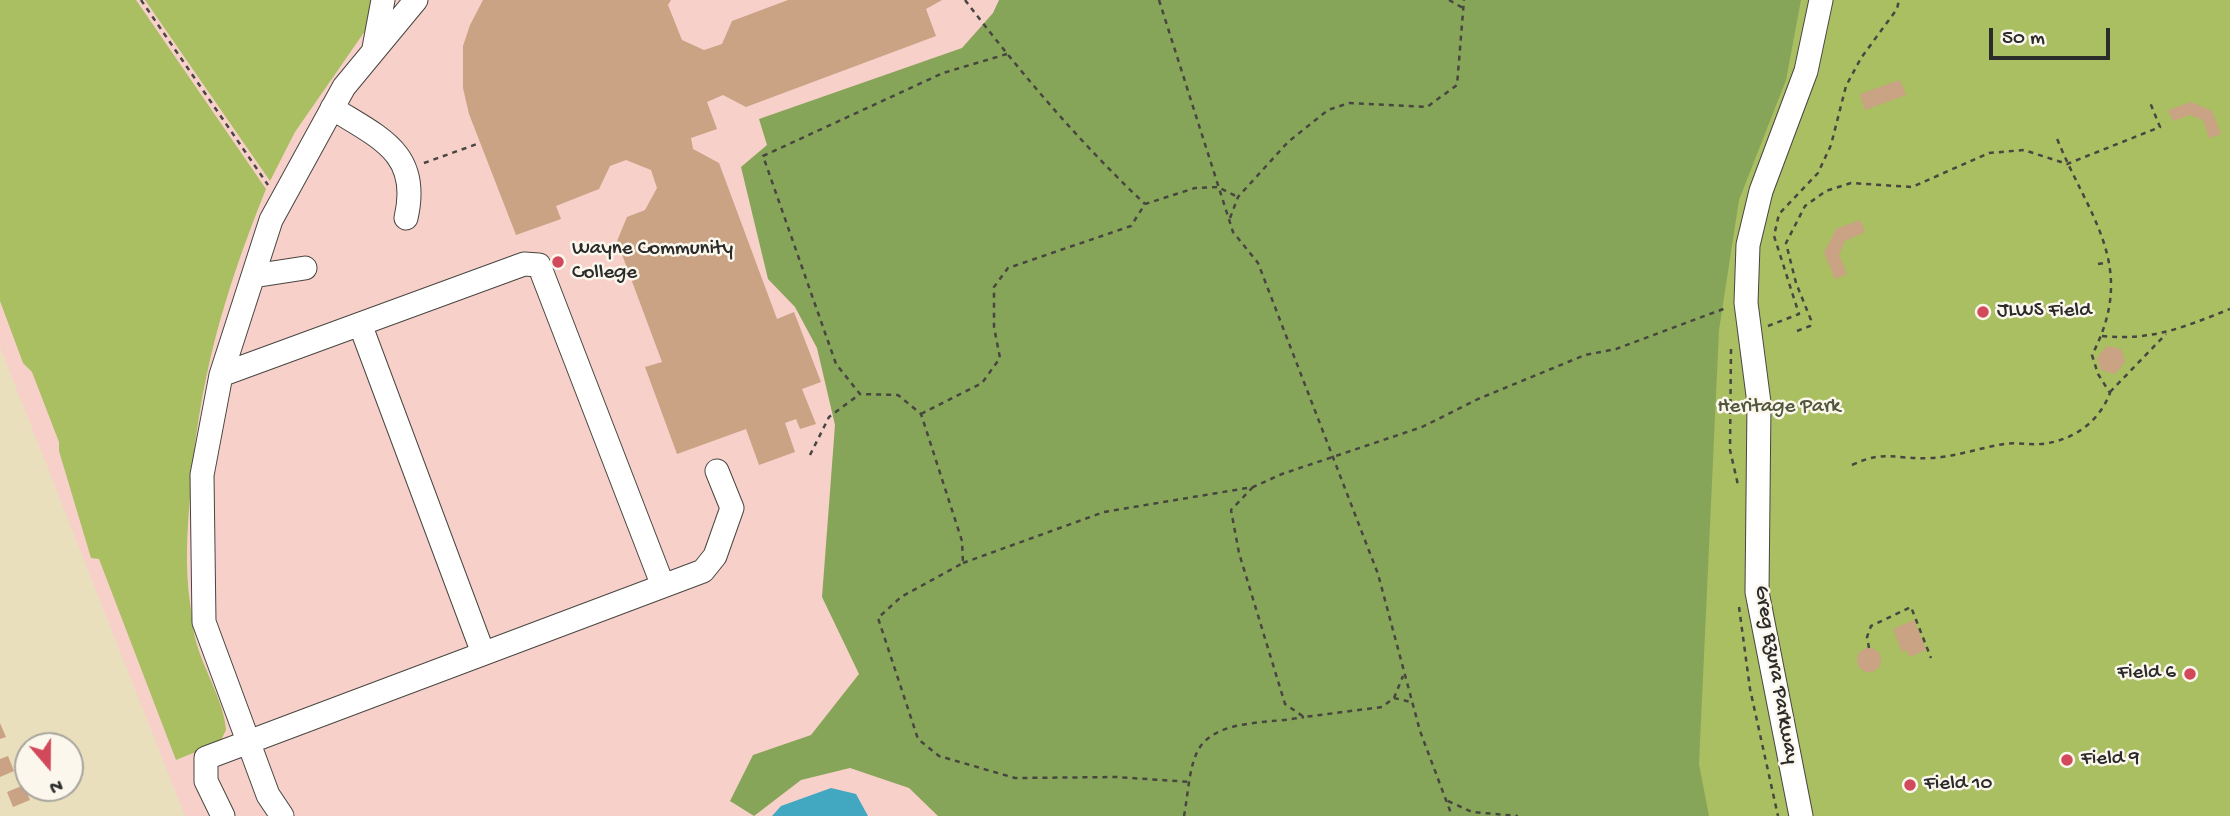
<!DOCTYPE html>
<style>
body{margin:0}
#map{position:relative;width:2230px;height:816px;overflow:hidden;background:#eadfbc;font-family:"Gochi Hand",sans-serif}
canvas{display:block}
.north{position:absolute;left:14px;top:732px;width:70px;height:70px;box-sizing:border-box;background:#fbf7ec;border:2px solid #a8a59f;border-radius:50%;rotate:160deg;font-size:19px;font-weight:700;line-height:28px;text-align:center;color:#2b2b2b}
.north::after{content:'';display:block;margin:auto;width:24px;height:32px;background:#d1495b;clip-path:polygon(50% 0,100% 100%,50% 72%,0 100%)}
.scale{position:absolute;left:1989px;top:28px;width:121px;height:32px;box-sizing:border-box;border:4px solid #2b2b2b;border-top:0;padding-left:9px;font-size:21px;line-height:24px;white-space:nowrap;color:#2b2b2b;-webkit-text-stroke:5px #fbf7ec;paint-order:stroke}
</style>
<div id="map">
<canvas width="2230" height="816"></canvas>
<div class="north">N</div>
<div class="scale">50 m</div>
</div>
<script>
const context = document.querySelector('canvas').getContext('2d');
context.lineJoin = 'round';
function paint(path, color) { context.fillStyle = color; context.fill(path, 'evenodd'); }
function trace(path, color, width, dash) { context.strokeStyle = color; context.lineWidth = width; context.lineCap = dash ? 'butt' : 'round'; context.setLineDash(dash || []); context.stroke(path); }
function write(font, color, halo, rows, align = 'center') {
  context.font = font + ' "Gochi Hand",sans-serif'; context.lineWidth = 5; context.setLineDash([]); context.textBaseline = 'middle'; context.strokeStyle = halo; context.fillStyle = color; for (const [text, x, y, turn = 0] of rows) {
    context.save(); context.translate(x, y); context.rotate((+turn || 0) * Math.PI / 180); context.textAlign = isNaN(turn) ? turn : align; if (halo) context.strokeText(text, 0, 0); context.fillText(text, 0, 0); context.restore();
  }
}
paint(new Path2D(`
 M0,0H1167L1487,816H185L0,347Z`), '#f7d0ca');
paint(new Path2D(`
 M0,0H136L266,189C223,296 198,382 190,497C187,532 185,568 190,603C192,617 193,632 197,645C205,672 224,702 226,730L220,742L176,760L99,559L91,558L59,451V442L32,372L23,363L0,301Z
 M145,0H375L365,31L295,132L270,181Z
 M1167,0H2230V816H1487Z`), '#aabe62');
paint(new Path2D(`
 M999,0H1801L1786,80L1739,200L1719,330L1699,764L1709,816H938L909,788L850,768L801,780L754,816L730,801L753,755L811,735L859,674L822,597L835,425L817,348L795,307L768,279L741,167L767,145L759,119L962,48L993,13Z`), '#87a558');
paint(new Path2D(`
 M831,788L856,794L868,816H772L781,806Z`), '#42a8c2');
paint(new Path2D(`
 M483,0H671L668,5L682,40L704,50L722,44L732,21L788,0H942L926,9L936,36L746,107L723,95L707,102L717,129L691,138L693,149L719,163L777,319L794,312L821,382L802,389L816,424L800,429L796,419L785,423L795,452L759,465L746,429L677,454L645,367L662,362L617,241L627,217L645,210L657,188L651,170L626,160L610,166L599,189L556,206L561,219L516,235L469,114L463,88V46L470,25Z
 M1900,80L1906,95L1865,110L1860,94Z
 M2191,102L2212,111L2221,134L2209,138L2203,120L2190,115L2173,121L2168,110Z
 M1860,220L1865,232L1845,241L1839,255L1847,274L1835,279L1824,253L1836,229Z
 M2107,346L2121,349L2125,362L2115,374L2101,370L2097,358Z
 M1914,620L1926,650L1909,657L1907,650L1902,652L1893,629Z
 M1857 660a12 12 0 1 1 24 0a12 12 0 1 1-24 0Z
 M0,723L6,737L0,739Z
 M8,756L14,771L0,777V759Z
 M24,785L30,800L13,807L7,792Z`), '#caa284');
const minor = new Path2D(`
 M374,48L383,0
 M332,108C380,138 421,153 406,218
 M253,276L305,268
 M360,324L483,653
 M221,375L524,264L539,265L663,586
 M223,816L206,781V758L703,571L715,556L732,508L717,471
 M282,816L268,795L204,622L202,475L221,375L271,220L344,87L416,0
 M1801,816L1757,592L1759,403L1746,303L1748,245L1761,191L1806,71L1821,0`);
trace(minor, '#484641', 25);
trace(new Path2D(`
 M141,0L268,185
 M965,0C1020,72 1079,142 1145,204
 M1159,0L1233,232L1258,263L1378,574L1420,731L1452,816
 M1449,0L1463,8
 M1007,54L943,73L763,156L836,364L860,394L898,395L921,414L962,541L963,563L901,597L878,618L918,739L939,756L1015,778L1116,777L1191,782
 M424,163L477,144
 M1230,218L1238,197L1288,142L1328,110L1349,103L1427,107L1457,85L1464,0
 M2098,264L2110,262
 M1768,326L1799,314L1774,236L1779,214L1818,173L1831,145L1846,86L1861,58L1897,9L1899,0
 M1797,331L1810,326L1811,320L1796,283L1786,243L1805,206L1826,191L1851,183L1912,187L1989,153L2024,150L2067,164L2160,127L2149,100
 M2102,336C2153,341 2184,327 2230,309
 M1731,349L1730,450L1738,485
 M2110,392L2166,334
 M921,414L982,383L1000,358L994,327V287L1008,268L1131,226L1145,204L1195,188L1218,187L1238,197
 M810,455L829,417L860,394
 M1852,465C1886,449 1897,460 1930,458C1955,457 1979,448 2004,444C2016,442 2029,445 2041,444C2073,441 2099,422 2110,393L2098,374L2092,355C2139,265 2088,217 2056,136
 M1253,487L1231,510L1239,553L1285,704L1304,717L1382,707L1394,698L1403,676
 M963,563L1104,512L1253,487L1282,474L1422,427L1478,399L1585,355L1616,349L1726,308
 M1739,607L1750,689L1778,816
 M1869,648L1867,637L1871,626L1911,607L1931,658
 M1394,698L1411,702
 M1448,801L1472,812L1518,816
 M1184,816C1188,796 1189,763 1200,747C1220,718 1273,724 1304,717`), '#484641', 2.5, [5, 5]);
trace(minor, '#fff', 23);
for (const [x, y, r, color] of [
 [558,262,7,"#d1495b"],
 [1983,312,7,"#d1495b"],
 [2190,674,7,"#d1495b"],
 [2067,760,7,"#d1495b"],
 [1910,785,7,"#d1495b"]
]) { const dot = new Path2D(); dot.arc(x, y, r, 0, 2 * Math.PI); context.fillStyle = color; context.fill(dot); trace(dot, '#fbf7ec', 2.5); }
write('21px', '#2b2b2b', '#fbf7ec', [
 ["Wayne Community",572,250],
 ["College",572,274],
 ["JLWS Field",1997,312],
 ["Field 6",2176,674,"right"],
 ["Field 9",2081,760],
 ["Field 10",1924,785]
], 'left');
write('21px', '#51573c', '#fbf7ec', [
 ["Heritage Park",1779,408]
]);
write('21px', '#2b2b2b', '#fbf7ec', [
 ["Greg Bzura Parkway",1775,675,80]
]);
</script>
